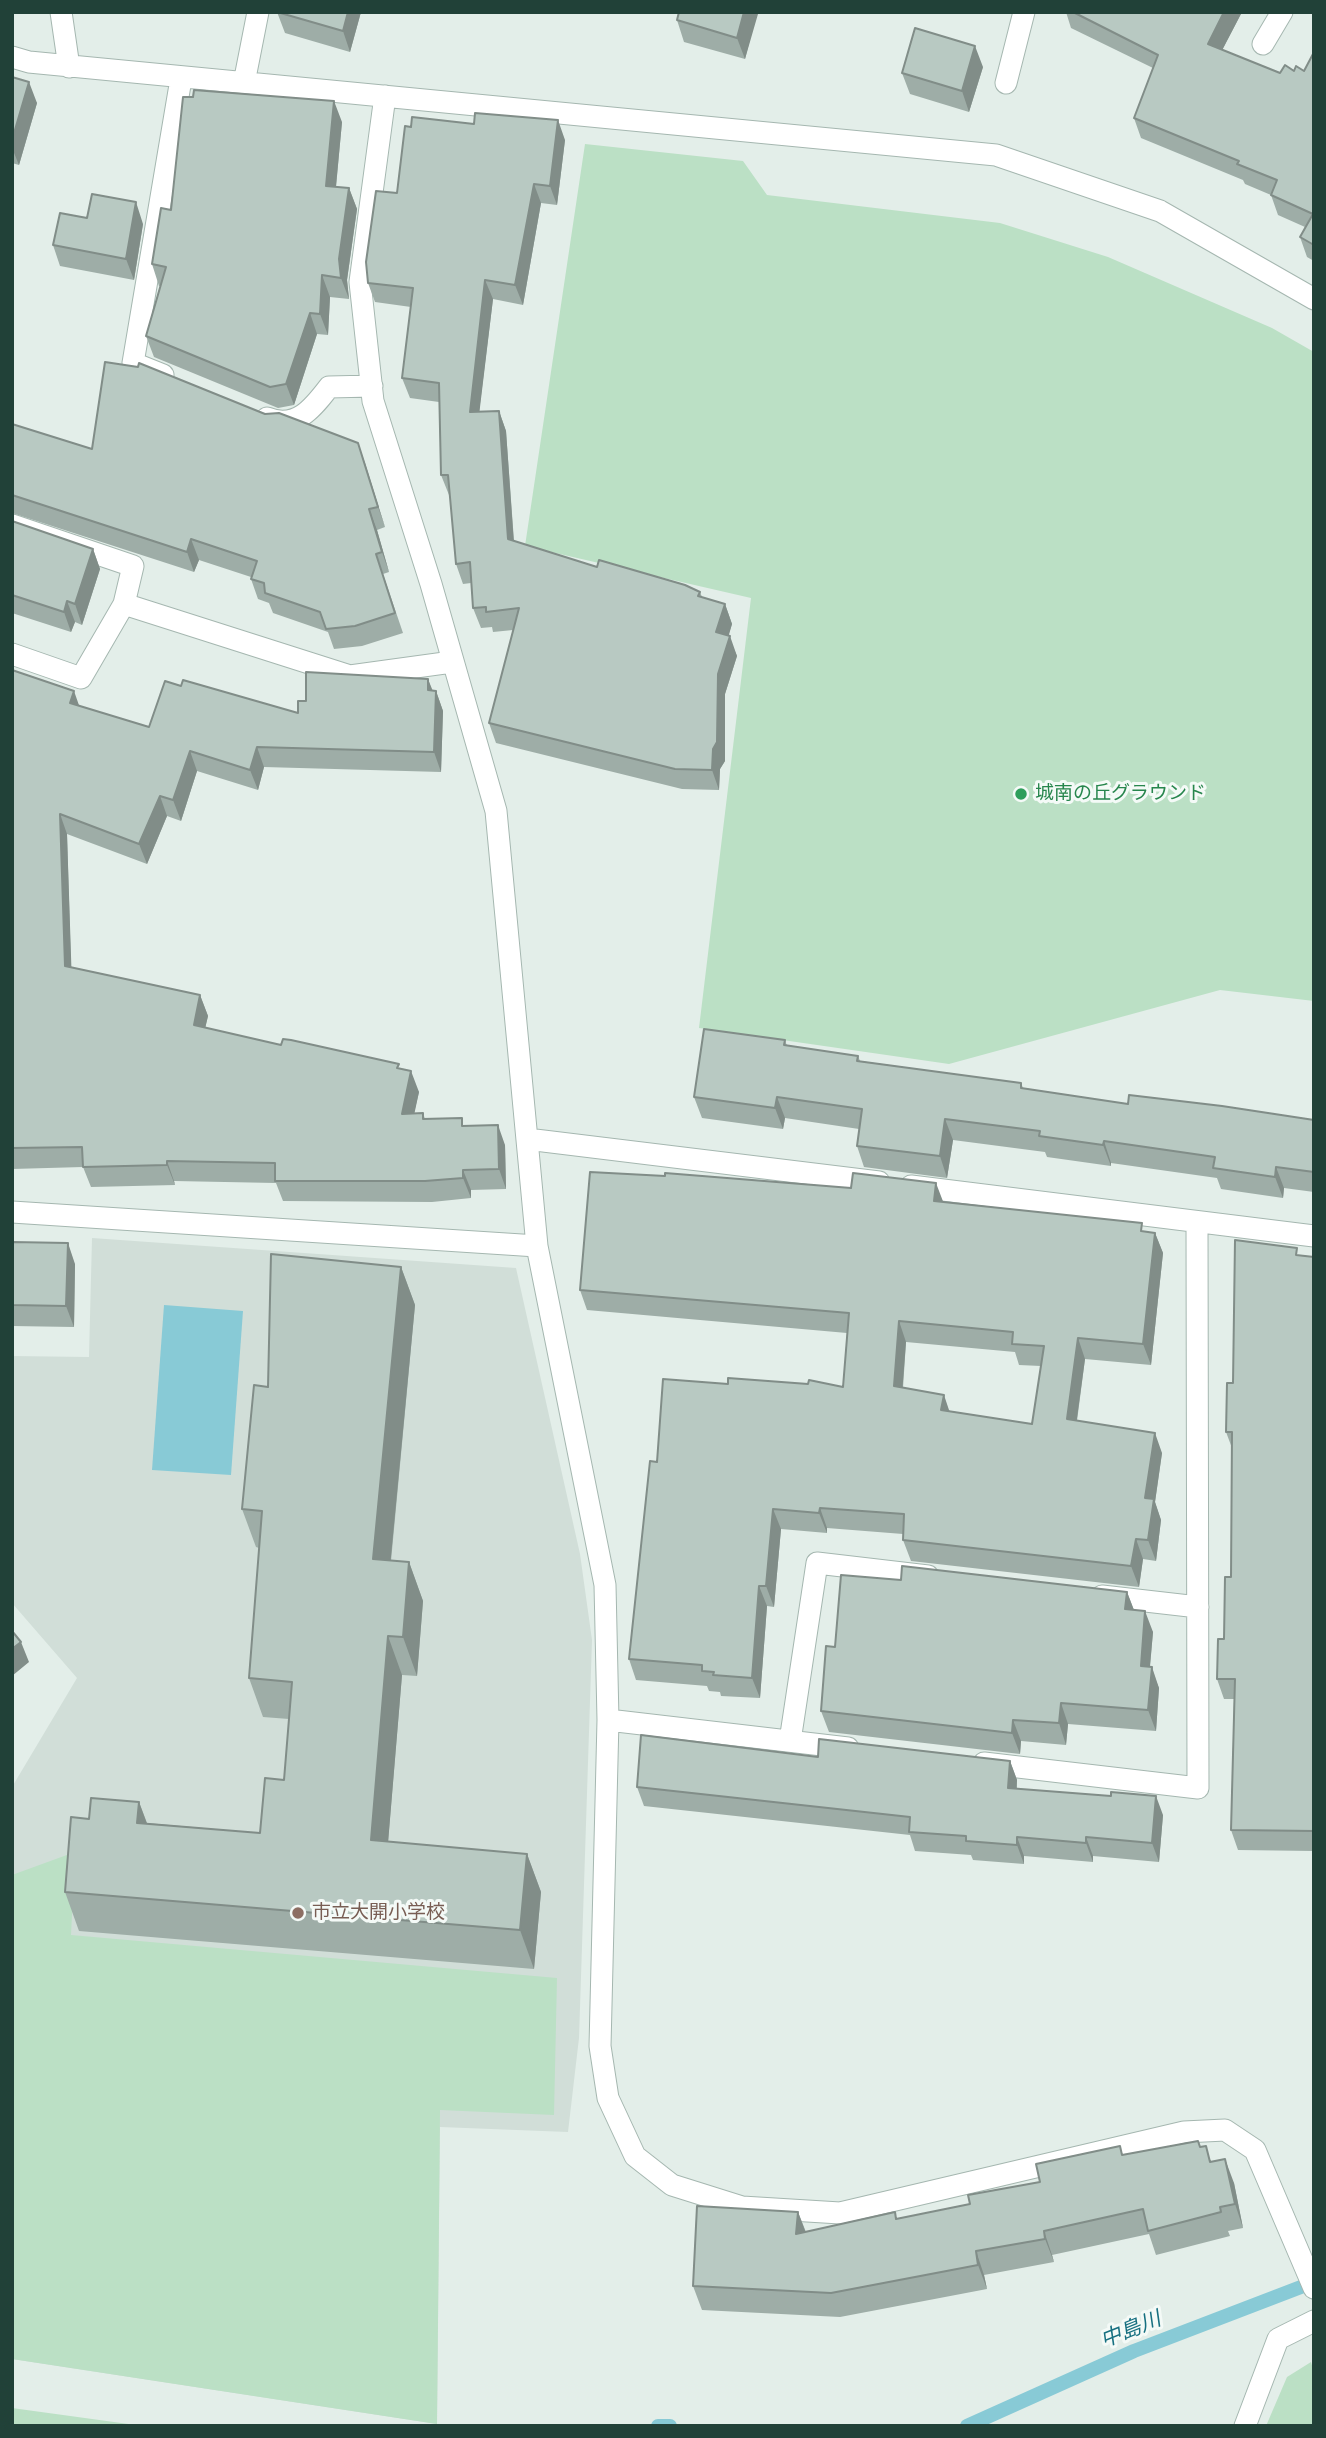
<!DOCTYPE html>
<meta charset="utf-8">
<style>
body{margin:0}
#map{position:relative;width:1326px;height:2438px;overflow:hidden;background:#e3eee9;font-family:"Titillium Web",sans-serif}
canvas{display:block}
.frame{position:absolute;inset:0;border:14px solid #214138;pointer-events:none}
</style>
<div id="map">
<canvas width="1326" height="2438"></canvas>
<div class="frame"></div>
</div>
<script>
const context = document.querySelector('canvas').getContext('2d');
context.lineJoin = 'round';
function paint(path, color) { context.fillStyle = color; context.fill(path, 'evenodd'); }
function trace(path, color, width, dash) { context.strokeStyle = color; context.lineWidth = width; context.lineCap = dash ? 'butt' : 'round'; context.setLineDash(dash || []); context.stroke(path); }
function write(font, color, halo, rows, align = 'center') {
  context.font = font + ' "Titillium Web","Noto Sans JP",sans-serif'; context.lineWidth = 6; context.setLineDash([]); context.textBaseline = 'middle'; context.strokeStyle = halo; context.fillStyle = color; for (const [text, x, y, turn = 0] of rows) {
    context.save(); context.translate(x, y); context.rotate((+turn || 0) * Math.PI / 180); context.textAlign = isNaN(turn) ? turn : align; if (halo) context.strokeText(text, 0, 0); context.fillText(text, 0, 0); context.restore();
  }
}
paint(new Path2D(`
 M92,1238L516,1268L580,1554L592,1640L579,2038L568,2132L440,2127L437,2424L12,2359V1787L77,1678L12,1603V1356L89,1357Z`), '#d1ded8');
paint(new Path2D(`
 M585,144L743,161L767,195L1000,223L1108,257L1272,328L1314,352V1001L1220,990L949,1064L699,1028L751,598L525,546Z
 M75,1852L71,1935L557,1978L554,2115L440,2110L437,2424L12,2359V1875Z
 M1311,2362L1314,2372V2426H1266L1287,2377Z
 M12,2408L143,2426H12Z`), '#bbe0c5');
paint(new Path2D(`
 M164,1305L243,1311L231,1475L152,1470Z`), '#88cad6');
trace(new Path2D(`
 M658,2426H670
 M967,2426L1134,2351L1314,2282`), '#88cad6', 14);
const minor = new Path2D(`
 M61,12L69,67
 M1263,44L1282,12
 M12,57L29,62L996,155L1160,211L1314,299
 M244,83L258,12
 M1006,83L1024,12
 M385,96L360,282L373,401L431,584L496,811L537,1246L605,1585L608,1720L600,2046L608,2098L635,2156L672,2185L742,2207L840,2213L1184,2132L1225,2130L1255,2150L1314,2288
 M163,375L133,363L181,79
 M267,418C296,430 313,408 329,387L372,386
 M12,525L133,566L124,604L81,678L12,654
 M124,604L350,676L452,662
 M527,1139L879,1182
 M911,1186L1314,1236
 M12,1212L537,1246
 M1102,1596L1198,1607
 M608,1720L848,1748
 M790,1741L817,1563L928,1576
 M984,1763L1198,1788L1197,1222
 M1245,2426L1278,2339L1314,2321`);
trace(minor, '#a5b7b0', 23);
trace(minor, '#fff', 21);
paint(new Path2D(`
 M277,12H361L350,52L285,33Z
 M679,12H757L745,59L684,42L677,20Z
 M1066,12H1242L1222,50L1280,73L1304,71L1314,52V261L1307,257L1300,237L1305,227L1278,215L1271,195L1245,184L1243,180L1141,138L1134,118L1153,68L1071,28Z
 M983,67L969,112L910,94L902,73Z
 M12,77L37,103L19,165L12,163Z
 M342,122L336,187L349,188L357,209L347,280L349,299L330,297L328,335L317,334L294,405L278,408L154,357L146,336L160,286H159L152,264L171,210Z
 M565,140L557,205L541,203L523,305L493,299L479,412L499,411L506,431L514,541L597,567L700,592L702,597L725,604L732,624L728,636L737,656L725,694V761L720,769L719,790L682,789L496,743L489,723L513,630L493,632L492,627L481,628L473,608L471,583L463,584L456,564L450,495H449L441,475L439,402L410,398L402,378L411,307L375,302L368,283L397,193Z
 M143,224L134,280L60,266L53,245Z
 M265,414L358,443L385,527L377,530L389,572L383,574L403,633L362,646L334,649L328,632L273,613L269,603L258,599L251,579V577L199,560L194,572L12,513V424L92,449Z
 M12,521L93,549L100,569L82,625L75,622L71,632L12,613Z
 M12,670L79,706L149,727L181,686L298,713L306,701L428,679L432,691H436L443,711L441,772L264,767L258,790L197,771L181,821L167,816L147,864L67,834L71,967L200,995L208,1016L205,1028L281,1045L401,1069L419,1092L414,1113H423L425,1119L465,1126L505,1145L506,1189L471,1190V1198L432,1202L283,1201L276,1183L174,1181L175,1185L91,1187L83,1167L12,1169Z
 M785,1040L787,1046L858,1056L860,1061L1021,1083L1023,1088L1128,1104L1314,1120V1192L1284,1188L1283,1198L1221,1189L1217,1178L1111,1163V1166L1047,1157L1045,1152L953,1140L947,1178L864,1167L857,1146L859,1129L785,1118L783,1129L702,1118L694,1097Z
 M943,1202L1155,1233L1163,1253L1151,1365L1085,1359L1077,1421L1162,1453L1155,1502L1161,1520L1156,1561L1143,1559L1139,1587L911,1561L903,1540V1534L827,1528V1533L781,1529L774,1607L767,1606L760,1698L721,1696L720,1692L709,1691L707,1686L636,1680L629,1659L657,1462L728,1384L843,1387L847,1333L587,1310L580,1290ZM906,1342L1015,1352L1019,1365L1041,1366L1032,1424L950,1411L903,1388Z
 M12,1242L75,1264L74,1327L12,1326Z
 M1300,1255L1314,1257V1851L1238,1850L1231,1830L1234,1699H1224L1217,1679L1224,1639L1231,1577L1232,1448L1226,1432L1233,1383Z
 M401,1267L415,1305L391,1561L409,1562L423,1601L417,1676L402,1675L388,1842L527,1854L541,1892L534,1969L79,1931L65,1892L139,1802L147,1823L260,1833L284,1780L289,1719L263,1717L249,1678L259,1548L256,1547L242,1509L268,1387Z
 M901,1580L1127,1592L1134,1610L1153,1632L1150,1667L1159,1688L1156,1731L1068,1724L1066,1745L1021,1741L1020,1754L829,1732L821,1711Z
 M818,1757L1010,1761L1017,1780V1789L1163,1815L1159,1862L1093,1856V1862L1024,1856V1864L973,1860L971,1855L915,1851L910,1835L644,1806L637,1787Z
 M1200,2147L1212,2162L1234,2183L1243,2228L1228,2231L1230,2236L1156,2255L1149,2234L1052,2255L1054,2262L984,2275L987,2289L840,2317L702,2310L693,2286L798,2212L806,2232L897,2219L970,2204L1123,2155Z`), '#9eada7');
paint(new Path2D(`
 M348,12H361L350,52L343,31Z
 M744,12H757L758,14L745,59L737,38Z
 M1224,12H1242L1215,64L1208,44Z
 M975,46L983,67L969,112L962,91Z
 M29,82L37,103L19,165L12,148V140Z
 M334,101L342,122L334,207L326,186Z
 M558,120L565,140L557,205L550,186Z
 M534,184L541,203L523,305L515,285Z
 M349,188L357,209L347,280L349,299L341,278L339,259Z
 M136,202L143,224L134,280L126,259Z
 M322,275L330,297L328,335L320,314Z
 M485,280L493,299L477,432L470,412Z
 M310,313L317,334L294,405L286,384Z
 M499,411L506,431L515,559L508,539Z
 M358,443L365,463L385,527L378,507Z
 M369,509L377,530L389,572L382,552Z
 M191,539L199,560L194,572L187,552Z
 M93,549L100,569L82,625L75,604Z
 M67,601L75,622L71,632L64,612Z
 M725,604L732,624L724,652L716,632Z
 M730,636L737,656L725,694V761L720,769L719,790L712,770L713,749L718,674Z
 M428,679L436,699V691L443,711L441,772L434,752L428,690Z
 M74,691L81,711L70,703Z
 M257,747L264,767L258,790L250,770Z
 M190,751L197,771L181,821L173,800Z
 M160,796L167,816L147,864L139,844Z
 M60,814L67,834L72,986L65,966Z
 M200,995L208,1016L201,1046L194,1025Z
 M411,1071L419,1092L410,1134L402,1114Z
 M777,1097L785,1118L783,1129L775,1108Z
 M945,1119L953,1140L947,1178L940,1156Z
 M498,1125L505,1145L506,1189L499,1169Z
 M1104,1141L1111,1163V1166L1103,1145Z
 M167,1161L174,1181L175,1185L167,1165Z
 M1276,1167L1284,1188L1283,1198L1275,1177Z
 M463,1170L471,1190V1198L463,1178Z
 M936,1183L944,1204L934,1201Z
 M1155,1233L1163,1253L1151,1365L1143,1344Z
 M68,1243L75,1264L74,1327L66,1306Z
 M401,1267L415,1305L387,1598L373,1559Z
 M899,1321L906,1342L901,1407L894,1386Z
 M1078,1338L1085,1359L1074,1440L1067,1419Z
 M944,1395L951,1416L941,1410Z
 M1155,1433L1162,1453L1155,1502L1161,1520L1156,1561L1148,1540L1145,1498Z
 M820,1508L827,1528V1533L819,1513Z
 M773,1509L781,1529L774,1607L766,1586Z
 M1136,1539L1143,1559L1139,1587L1131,1566Z
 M409,1562L423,1601L417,1676L403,1637Z
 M759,1586L767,1606L760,1698L752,1678Z
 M1127,1592L1135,1613L1125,1609Z
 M1145,1611L1153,1632L1148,1687L1141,1666Z
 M388,1636L402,1675L385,1879L371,1840Z
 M21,1642L29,1662L12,1676V1649Z
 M1152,1667L1159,1688L1156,1731L1148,1710Z
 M1061,1703L1068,1724L1066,1745L1059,1723Z
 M1013,1720L1021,1741L1020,1754L1012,1733Z
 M1010,1761L1017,1780L1015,1807L1008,1788Z
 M1156,1796L1163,1815L1159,1862L1152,1843Z
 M139,1802L153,1840L137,1823Z
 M1017,1837L1024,1856V1864L1017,1845Z
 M1086,1837L1093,1856V1862L1086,1843Z
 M527,1854L541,1892L534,1969L520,1930Z
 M1225,2159L1234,2183L1243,2228L1235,2204Z
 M798,2212L807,2236L796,2234Z
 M1044,2231L1052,2255L1054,2262L1045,2239Z
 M976,2251L984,2275L987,2289L978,2265Z`), '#818d88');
const building = new Path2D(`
 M277,12H348L343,31Z
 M679,12H744L737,38L677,20Z
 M1073,12H1224L1208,44L1280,73L1285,65L1294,71L1296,66L1304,71L1314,52V245L1300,237L1313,214L1271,195L1277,180L1237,164L1239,161L1134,118L1158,55Z
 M915,28L975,46L962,91L902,73Z
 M12,77L29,82L12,140Z
 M194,90L334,101L326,186L349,188L339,259L341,278L322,275L320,314L310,313L286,384L270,387L146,336L166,267L152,264L161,208L171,210L183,97H193Z
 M475,113L558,120L550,186L534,184L515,285L485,280L470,412L499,411L508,539L597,567L599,560L685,585L700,592L698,596L725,604L716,632L730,636L718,674L717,742L713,749L712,770L675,769L489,723L519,608L486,612V607L473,608L470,562L456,564L448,475H441L439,383L402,378L413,288L368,283L366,262L376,191L397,193L405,126L411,127L412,117L474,124Z
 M92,194L136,202L126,259L53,245L60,213L87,218Z
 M105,362L138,367L139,363L265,414L279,413L358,443L378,507L369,509L382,552L376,554L395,613L355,626L326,629L320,612L265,593L264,583L251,579L257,561L191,539L187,552L12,495V424L92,449Z
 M12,521L93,549L75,604L67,601L64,612L12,595Z
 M12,670L74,691L70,703L149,727L165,681L181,686L183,680L298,713V701H306V672L428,679V690L436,691L434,752L257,747L250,770L190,751L173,800L160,796L139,844L60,814L65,966L200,995L194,1025L281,1045L283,1039L291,1040L399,1064L397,1068L411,1071L402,1114L423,1113V1119L462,1118V1126L498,1125L499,1169L463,1170V1178L425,1181H275V1163L167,1161V1165L83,1167L82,1147L12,1148Z
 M704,1029L785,1040L784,1045L858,1056L857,1061L1021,1083V1088L1128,1104L1129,1095L1222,1106L1314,1120V1172L1276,1167L1275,1177L1213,1168L1215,1157L1104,1141L1103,1145L1039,1136L1040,1131L945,1119L940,1156L857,1146L862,1109L777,1097L775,1108L694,1097Z
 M590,1172L665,1176V1173L851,1188L853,1173L936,1183L934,1201L1142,1223L1141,1231L1155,1233L1143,1344L1078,1338L1067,1419L1155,1433L1145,1498L1154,1499L1148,1540L1136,1539L1131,1566L903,1540L904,1514L820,1508L819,1513L773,1509L766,1586H759L752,1678L713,1675L714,1672L702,1671V1665L629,1659L650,1461L657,1462L663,1379L728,1384V1378L808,1384L809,1380L843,1387L849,1313L580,1290ZM899,1321L1013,1332L1012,1344L1044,1346L1032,1424L941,1410L944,1395L894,1386Z
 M1235,1240L1297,1248L1296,1255L1314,1257V1831L1231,1830L1235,1679H1217L1218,1639H1224L1225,1577H1231L1232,1432H1226L1227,1383H1233Z
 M12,1242L68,1243L66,1306L12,1305Z
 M271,1254L401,1267L373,1559L409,1562L403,1637L388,1636L371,1840L527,1854L520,1930L65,1892L71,1817L89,1819L91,1798L139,1802L137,1823L260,1833L265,1778L284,1780L292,1682L249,1678L262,1511L242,1509L254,1385L268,1387Z
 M902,1566L1127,1592L1125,1609L1145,1611L1141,1666L1152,1667L1148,1710L1061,1703L1059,1723L1013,1720L1012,1733L821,1711L826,1646L835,1647L841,1575L901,1580Z
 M12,1631L21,1642L12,1649Z
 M641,1735L818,1757L819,1739L1010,1761L1008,1788L1111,1796V1792L1156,1796L1152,1843L1086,1837V1843L1017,1837V1845L966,1841V1836L909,1832L910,1817L637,1787Z
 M1198,2141L1200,2147L1206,2146L1210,2162L1225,2159L1235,2204L1220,2207L1221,2212L1148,2231L1143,2209L1044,2231L1045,2239L976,2251L978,2265L831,2293L693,2286L697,2206L798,2212L796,2234L895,2212L896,2219L970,2204L968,2195L1040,2182L1036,2164L1120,2146L1122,2155Z`);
paint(building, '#b8c9c2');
trace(building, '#818d88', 2);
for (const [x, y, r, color] of [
 [1021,794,7,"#2e9e5b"],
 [298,1913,7,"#8d6e63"]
]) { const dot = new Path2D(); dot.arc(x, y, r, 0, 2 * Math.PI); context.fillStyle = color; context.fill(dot); trace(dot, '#f4faf7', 2.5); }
write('19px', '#27864d', '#f4faf7', [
 ["城南の丘グラウンド",1035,794]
], 'left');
write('19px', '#785e54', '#f4faf7', [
 ["市立大開小学校",312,1913]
], 'left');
write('italic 21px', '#177081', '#f4faf7', [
 ["中島川",1131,2331,-22]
]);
</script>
